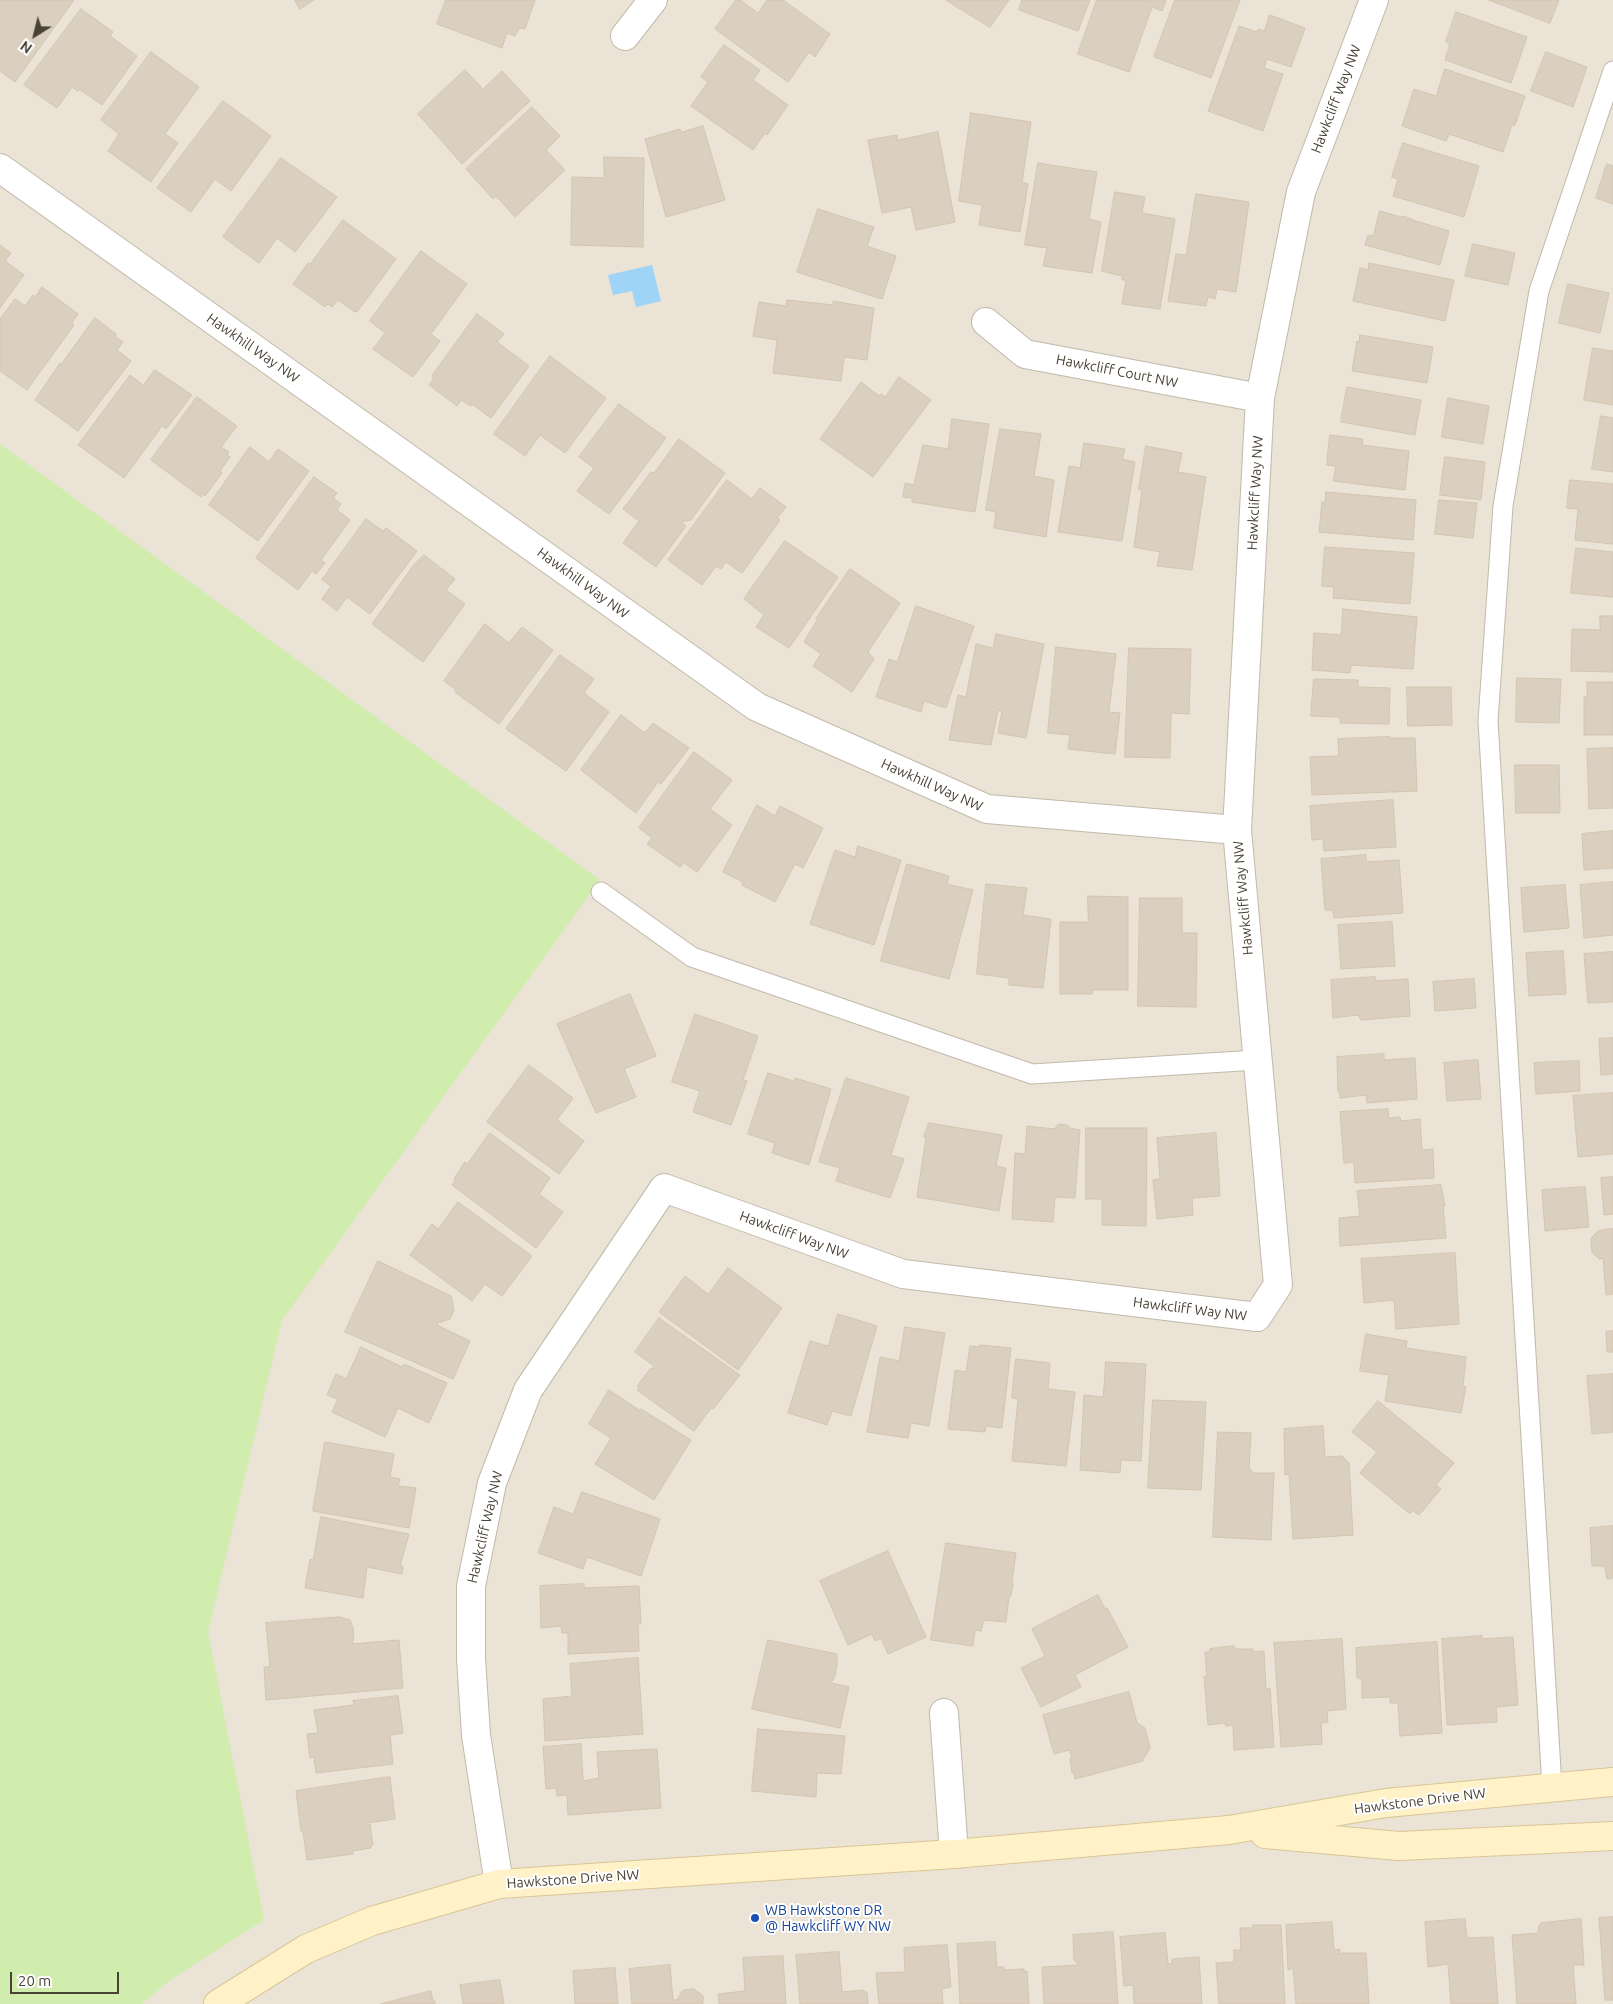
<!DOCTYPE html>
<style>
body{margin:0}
#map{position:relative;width:1613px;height:2004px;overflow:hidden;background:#f5f1e8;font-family:Ubuntu,sans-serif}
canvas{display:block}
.north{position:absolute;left:10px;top:10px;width:50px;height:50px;-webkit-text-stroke:4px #fff;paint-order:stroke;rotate:216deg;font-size:14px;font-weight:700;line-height:20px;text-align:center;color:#4a4236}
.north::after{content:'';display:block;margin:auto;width:18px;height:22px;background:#4a4236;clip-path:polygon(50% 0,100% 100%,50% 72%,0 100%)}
.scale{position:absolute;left:10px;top:1972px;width:109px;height:22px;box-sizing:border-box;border:2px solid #4a4236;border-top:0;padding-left:6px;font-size:15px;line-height:18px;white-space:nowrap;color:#4a4236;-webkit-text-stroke:4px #fff;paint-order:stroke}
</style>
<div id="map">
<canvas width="1613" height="2004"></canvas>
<div class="north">N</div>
<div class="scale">20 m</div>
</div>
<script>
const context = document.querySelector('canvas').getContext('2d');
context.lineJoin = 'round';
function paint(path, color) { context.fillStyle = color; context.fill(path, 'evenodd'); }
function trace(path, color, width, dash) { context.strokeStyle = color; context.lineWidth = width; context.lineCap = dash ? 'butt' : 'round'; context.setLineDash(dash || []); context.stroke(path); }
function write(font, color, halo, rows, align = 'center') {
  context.font = font + ' Ubuntu,sans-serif'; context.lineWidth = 4; context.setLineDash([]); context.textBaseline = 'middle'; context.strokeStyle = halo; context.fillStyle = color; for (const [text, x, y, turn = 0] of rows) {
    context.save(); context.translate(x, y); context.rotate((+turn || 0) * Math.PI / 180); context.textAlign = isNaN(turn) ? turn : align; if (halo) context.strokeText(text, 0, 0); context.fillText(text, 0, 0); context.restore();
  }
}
paint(new Path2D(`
 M0,0H1613V2004H0Z`), '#eae3d6');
paint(new Path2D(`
 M0,444L600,880L282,1320L208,1632L264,1920L170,1980L142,2004H0Z`), '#d1edad');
paint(new Path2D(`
 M652,265L661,301L636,307L632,291L613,295L608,275Z`), '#9fd4f7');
const building = new Path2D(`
 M0,0H74L15,82L0,71Z
 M295,0H314L300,9Z
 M446,0H535L525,29L519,28L515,36L507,33L502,48L437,24Z
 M736,0H740L758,13L767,0H783L830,34L815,57L809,52L788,82L715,29Z
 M946,0H1009L990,27Z
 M1022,0H1090L1078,31L1019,10Z
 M1097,0H1166L1162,11L1152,7L1129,72L1078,54Z
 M1175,0H1240L1211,78L1154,57Z
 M1489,0H1559L1550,23Z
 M81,9L113,32L110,36L137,56L102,105L79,89L78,91L72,87L57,108L24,85Z
 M1456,12L1527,37L1511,83L1445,60L1450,44L1446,42Z
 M1270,15L1305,28L1291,67L1267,59L1264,68L1283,74L1263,131L1208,111L1239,26L1257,32L1258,29L1264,31Z
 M724,45L760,70L753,80L788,105L767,135L765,133L753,150L691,106L708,82L701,77Z
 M151,52L199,87L165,134L178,143L151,182L108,151L119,134L101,120Z
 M1546,52L1587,67L1573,107L1531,91Z
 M1445,69L1525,96L1515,125H1512L1503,152L1449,134L1446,141L1402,126L1414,89L1436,96Z
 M465,70L483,89L502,71L530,101L462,164L418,114Z
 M223,101L271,136L231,191L215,179L191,212L157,188Z
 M532,107L560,136L546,150L565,170L515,217L496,196L493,199L466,169Z
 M971,113L1031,122L1022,182L1028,184L1020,232L979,225L982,205L959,201Z
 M703,126L725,200L666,217L645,139L680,129L681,132Z
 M938,132L955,222L916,230L911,207L882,213L868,140L897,135V140Z
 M1403,143L1479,166L1464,217L1393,196L1398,179L1392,177Z
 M604,157L644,158L643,247L571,245L572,177L604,178Z
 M281,158L337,197L295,252L277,238L259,263L223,237Z
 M1038,163L1097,172L1089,219L1101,222L1092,273L1043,266L1047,248L1025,245Z
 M1607,164L1613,166V204L1596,198Z
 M1115,192L1145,197L1142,213L1175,219L1160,309L1122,304L1126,280H1122V276L1102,271Z
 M1196,194L1249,202L1236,292L1217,289L1215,299L1208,297L1206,306L1168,301L1176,254L1186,255Z
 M818,209L874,227L867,246L896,256L882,299L797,272Z
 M1380,211L1401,217L1404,216L1413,220L1449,231L1440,265L1365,245L1368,235L1373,236Z
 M343,220L396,259L357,312L356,311L355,312L338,300L332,307L328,304L325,307L293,284L308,263L310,264Z
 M1473,244L1515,253L1508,285L1465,276Z
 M0,245L11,253L5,261L24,275L0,308Z
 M421,251L467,284L431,334L440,341L413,377L373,349L385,333L370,321Z
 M1369,263L1454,280L1445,321L1353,301L1360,268L1368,270Z
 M1568,284L1609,293L1600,333L1559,323Z
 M42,287L78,314L72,323L74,325L27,390L0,371V319L15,299L25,306L33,295L35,297Z
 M787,300L833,305V301L874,308L867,360L844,357L841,381L773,373L777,340L753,336L759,302L786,306Z
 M477,314L504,334L497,342L529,366L491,418L472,404L471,406L461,400L457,406L429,385L434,378L432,376Z
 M95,318L116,334L115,337L123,342L117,350L131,361L78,431L35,400L60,363L61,364Z
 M1360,335L1433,347L1427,383L1352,371L1357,341L1359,342Z
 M1593,348L1613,351V405L1584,400Z
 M550,356L606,398L565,453L540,435L525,456L494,434Z
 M155,370L192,395L166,429L162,426L124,478L78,445L130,375L143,385Z
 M899,377L931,400L873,477L820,439L861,382L879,396L881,394L885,397Z
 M1347,387L1421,400L1415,435L1341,422Z
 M197,397L237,426L221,447L229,452L227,455L230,457L220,471L222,473L205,496L203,494L201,497L151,460Z
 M1448,398L1489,406L1483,444L1442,437Z
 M619,404L666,438L609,514L577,491L594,468L579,457Z
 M1601,416L1613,418V472L1592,469Z
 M952,419L989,424L975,512L912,502V498L903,497L905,483L914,485L923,445L948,449Z
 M1000,429L1041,434L1034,476L1054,480L1046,537L994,528L996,512L986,510Z
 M1330,435L1363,439L1362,445L1409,451L1405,490L1333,481L1336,466L1327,465Z
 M679,439L725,473L691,520L681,522L686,526L656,567L623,543L639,521L623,509L651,472L654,473Z
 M1084,443L1125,449L1122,459L1135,462L1122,541L1058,532L1069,466L1080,468Z
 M1146,446L1182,453L1178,472L1206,477L1192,570L1157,566L1160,552L1134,547L1142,490L1139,489Z
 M250,447L269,462L278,449L309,471L258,541L209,505Z
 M1445,457L1485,462L1481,500L1440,495Z
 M314,477L337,493L333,498L341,504L337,510L350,520L321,560L325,563L316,574L312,571L298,590L256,558Z
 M727,480L752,499L760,488L786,507L777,518L780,520L742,573L726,562L721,569L716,566L702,585L668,560Z
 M1570,480L1613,484V544L1575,540L1578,509L1567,508Z
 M1326,492L1416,500L1413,540L1319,532L1322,502H1325Z
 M1439,500L1477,503L1473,538L1435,534Z
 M366,519L383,531L386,528L417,551L370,614L347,597L337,611L322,599L331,586L322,580Z
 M785,541L838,577L789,648L756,627L764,615L744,599Z
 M1325,547L1414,553L1410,604L1333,598L1334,587L1322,586Z
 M1576,548L1613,552V597L1571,593Z
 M424,555L455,579L446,590L465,604L423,662L372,624L413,566Z
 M850,569L900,603L868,652L874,659L852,692L813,666L821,654L804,642L817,620L816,619Z
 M916,606L974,626L946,708L924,701L921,712L876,697L889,659L897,662Z
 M1343,609L1417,617L1413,669L1351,665L1350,673L1312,670L1314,633L1341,635Z
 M1600,616H1613V672L1571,671L1572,629L1600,630Z
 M485,624L509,643L522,627L553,650L499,724L456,693L455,689L444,681Z
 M996,634L1044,644L1026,738L998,733L1002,711L998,710L991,745L949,740L958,695L966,697L976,644L993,648Z
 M1056,647L1116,654L1109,712L1120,713L1115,754L1068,749L1070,735L1048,733Z
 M1129,648L1191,649L1189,714L1171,713L1170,758L1125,757Z
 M560,655L594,679L584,693L609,712L566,771L506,729Z
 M1517,678L1561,679L1559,723L1516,722Z
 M1314,679L1358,680V687L1390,688L1389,724L1340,723V717L1311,716Z
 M1587,682H1613V735H1584V697H1587Z
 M1407,687H1451L1452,725L1408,726Z
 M621,715L645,733L653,723L689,748L661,784L658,782L636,813L581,770Z
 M1390,737V738H1415L1417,791L1312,795L1310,757L1339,756L1338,739Z
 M1613,748V808L1589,809L1587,749Z
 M694,752L732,780L710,809L732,825L697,872L684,863L680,867L647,844L652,838L639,828Z
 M1515,765H1559L1560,813H1516Z
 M1393,800L1396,847L1324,851L1323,839L1312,840L1310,806Z
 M757,805L775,816L780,806L823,828L803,868L795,864L775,902L742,885L743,882L723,872Z
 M1613,831V868L1584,870L1582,834Z
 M858,846L901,860L874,945L810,924L835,850L855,857Z
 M1366,855V862L1399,860L1403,913L1334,918L1333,910H1325L1321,859Z
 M907,864L949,876L947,884L973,890L949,979L881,961Z
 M1613,882V935L1584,938L1580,885Z
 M986,884L1027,888L1023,915L1051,919L1043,988L1009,985V978L977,974Z
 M1565,885L1569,928L1524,932L1521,888Z
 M1088,896L1128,897V990H1093L1092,994H1060V922H1088Z
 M1140,898H1182V933H1197L1196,1007L1138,1006Z
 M1392,922L1395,966L1341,969L1338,925Z
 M1563,951L1566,994L1529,996L1526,953Z
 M1613,952V1002L1588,1003L1584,954Z
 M1375,977L1376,981L1408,979L1410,1016L1361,1020L1358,1015L1333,1018L1331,980Z
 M1474,979L1476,1008L1435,1011L1433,982Z
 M630,994L656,1056L624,1069L636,1097L596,1113L557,1024Z
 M695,1014L758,1036L743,1080L747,1081L731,1125L693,1112L700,1091L672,1082Z
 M1613,1038V1074L1601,1075L1599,1039Z
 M1384,1054V1060L1415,1058L1417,1099L1367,1103L1366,1095L1340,1098V1093L1338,1092L1337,1057Z
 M1478,1060L1481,1099L1447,1101L1444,1063Z
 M1579,1061L1580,1091L1536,1094L1534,1063Z
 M529,1065L573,1098L557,1120L584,1141L559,1174L487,1122Z
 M768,1073L794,1081L795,1078L831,1089L809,1165L772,1153L775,1143L748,1134Z
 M846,1078L909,1097L891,1155L904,1159L890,1198L836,1181L840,1168L819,1162Z
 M1613,1093V1154L1578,1157L1573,1096Z
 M1388,1109L1389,1118L1400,1117L1401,1121L1420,1119L1422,1150L1433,1149L1434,1178L1355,1183L1354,1162L1344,1163L1340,1112Z
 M929,1123L1002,1135L996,1166L1006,1168L999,1211L917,1197L926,1137H924Z
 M1059,1124L1067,1125L1070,1128L1080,1130L1075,1198L1055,1197L1053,1222L1012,1219L1015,1153L1025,1154L1027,1126L1054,1129Z
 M1086,1128H1147L1146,1226L1102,1225V1199H1086Z
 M490,1133L550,1178L539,1194L563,1212L536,1248L452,1185L455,1181L454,1179L465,1162L467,1164Z
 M1216,1133L1220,1196L1192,1198L1193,1215L1157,1219L1153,1180L1160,1179L1157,1138Z
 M1613,1177V1214L1604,1215L1601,1178Z
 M1441,1185L1445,1206H1443L1446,1238L1340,1246L1339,1218L1360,1216L1357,1191Z
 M1585,1187L1589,1227L1545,1231L1542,1190Z
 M458,1202L532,1256L502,1296L485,1284L472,1301L410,1255L432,1224L438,1229Z
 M1613,1229V1294L1606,1295L1603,1258L1599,1259L1592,1252L1591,1238L1598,1231Z
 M1455,1253L1459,1324L1396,1329L1394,1300L1364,1303L1361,1259Z
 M378,1261L451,1296L454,1310L450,1319L438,1323L437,1325L470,1341L453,1379L345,1332Z
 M728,1268L782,1308L738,1370L659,1312L685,1276L708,1294Z
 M838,1314L877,1326L851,1416L832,1411L827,1425L788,1413L810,1341L828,1346Z
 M659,1318L740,1375L713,1409L711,1408L694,1431L637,1390L639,1388L637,1386L651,1368L653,1369L654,1366L635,1352Z
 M905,1327L945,1333L929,1426L911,1423L908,1438L867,1432L880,1357L899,1361Z
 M1613,1331V1352H1607L1606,1332Z
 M1366,1334L1407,1341L1406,1348L1466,1357L1463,1386L1466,1387L1461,1413L1385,1401L1389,1375L1360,1371Z
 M980,1345L1011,1348L1002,1428L986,1426L985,1432L948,1429L955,1370L966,1372L970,1346L980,1347Z
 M361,1347L402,1367L404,1364L447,1383L429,1423L398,1408L385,1437L332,1412L338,1399L327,1395L336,1374L346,1379Z
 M1016,1359L1050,1363L1048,1389L1075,1392L1066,1466L1012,1461L1018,1399L1012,1398Z
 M1106,1362L1146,1364L1141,1461L1121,1460L1120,1473L1080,1470L1084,1395L1103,1397Z
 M1613,1374V1432L1592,1434L1587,1376Z
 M609,1390L639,1410L641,1409L691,1440L654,1500L595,1464L611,1438L589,1424Z
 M1153,1400L1206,1402L1201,1490L1148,1488Z
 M1378,1401L1454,1463L1436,1485L1441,1489L1419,1515L1413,1511L1410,1514L1360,1473L1377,1452L1352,1432Z
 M1323,1426L1325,1457L1342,1456L1349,1463L1353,1535L1293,1539L1289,1474L1285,1475L1284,1429Z
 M1218,1432L1251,1433L1249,1470H1252V1473H1274L1271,1540L1213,1537Z
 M325,1442L394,1454L390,1477L400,1479L398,1486L416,1488L409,1528L313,1511Z
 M582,1492L660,1519L641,1576L587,1557L583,1569L538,1553L554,1507L573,1514Z
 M321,1517L409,1534L400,1566H403L402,1574L367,1567L363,1598L305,1588L310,1559L313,1560Z
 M1613,1526V1578L1607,1579L1605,1566H1592L1590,1528Z
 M946,1543L1016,1553L1012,1581L1013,1584L1011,1596L1009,1597L1006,1622L984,1620L981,1631L975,1630L973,1646L931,1640Z
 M888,1551L926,1637L888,1654L881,1638L875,1641L872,1634L848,1645L820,1581Z
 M584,1584V1588L639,1586L641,1624H638L639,1651L568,1654V1633H562L561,1626L541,1628L540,1586Z
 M1098,1595L1105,1609L1107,1608L1128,1647L1075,1675L1081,1687L1041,1707L1021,1668L1045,1656L1032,1629Z
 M340,1617L350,1620L353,1628L354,1635L352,1644L399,1640L403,1688L266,1700L264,1667H270L266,1623Z
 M1482,1636V1639L1513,1637L1518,1705L1496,1707L1497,1722L1447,1725L1442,1639Z
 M1342,1639L1346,1709L1327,1711L1328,1722L1321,1723L1322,1744L1281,1747L1274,1643Z
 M768,1640L837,1654V1664L835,1676L831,1683L849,1687L840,1728L752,1709Z
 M1437,1642L1442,1733L1400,1736L1398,1703H1390V1697L1362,1698V1678H1357L1356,1648Z
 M1234,1646L1235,1649H1253L1254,1652L1264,1651L1266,1689L1270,1688L1274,1747L1234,1750L1233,1725L1226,1726L1225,1723L1208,1725L1204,1676L1207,1677L1205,1652H1210V1649Z
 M638,1658L643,1734L545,1741L543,1699L572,1696L570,1664Z
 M1129,1692L1137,1723L1145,1728L1150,1748L1145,1757H1143V1761L1075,1779L1074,1773H1072L1070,1759L1072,1758L1069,1750L1054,1754L1043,1715Z
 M398,1696L403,1733L390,1735L393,1764L316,1773L314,1757L310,1758L307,1734L318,1733L314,1710L354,1705L353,1701Z
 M758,1729L845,1736L841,1774L817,1773L816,1797L752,1791Z
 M581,1744L583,1781L599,1778L597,1752L657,1749L661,1808L568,1815L567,1795L557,1796L556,1788L546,1789L543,1747Z
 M390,1777L395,1819L367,1823L368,1825L370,1824L373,1845H371V1848L352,1851L353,1854L307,1860L303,1831H301L296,1791Z
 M1613,1917V2000H1605L1599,1918Z
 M1465,1919L1467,1938L1493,1937L1498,2004H1451L1448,1964L1428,1967L1425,1922Z
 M1581,1919L1584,1965H1573L1576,2004H1517L1512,1935L1538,1933L1539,1926L1541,1923Z
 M1332,1922L1334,1950L1340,1949L1339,1955L1342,1953H1366L1369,2004H1296L1293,1968L1288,1970L1286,1925Z
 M1253,1925H1281L1285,2004H1219L1216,1963L1234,1962V1950H1241L1240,1928H1253Z
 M1113,1932L1118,2004H1044L1042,1967L1079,1965L1074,1960L1073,1935Z
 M1165,1933L1168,1964L1172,1963V1959L1199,1957L1202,2004H1134L1133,1985L1124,1986L1120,1937Z
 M995,1942L997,1967H1004V1970L1024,1969V1972L1027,1971L1029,2004H960L957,1944Z
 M947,1945L951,1987L942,1989L943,2004H879L876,1973L905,1972L904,1948Z
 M839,1952L842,1992L864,1990V1992H867L868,2004H800L796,1955Z
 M783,1956L786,2004H719L718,1994L745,1991L743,1958Z
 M670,1965L673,2000H677L683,1990L694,1989L703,1996V2004H632L629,1969Z
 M615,1968L618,2004H575L573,1971Z
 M500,1980L504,2004H463L460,1985Z
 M431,1991L433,2002L435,2001V2004H381Z`);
paint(building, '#dbd0bf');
trace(building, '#d4c5af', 1);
const lane = new Path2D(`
 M601,892L692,957L1032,1074L1257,1060
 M1552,1787L1488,721L1503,506L1539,291L1613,71`);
const street = new Path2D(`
 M625,36L653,0
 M0,168L757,707L987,809L1237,830
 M986,322L1025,354L1260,398
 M944,1713L954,1854
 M499,1884L476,1735L471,1659V1586L492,1483L528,1390L664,1188L903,1274L1257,1317L1278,1285L1237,830L1260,398L1301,192L1374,0`);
const secondary = new Path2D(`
 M1265,1834L1399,1846L1613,1836
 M218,2004L306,1949L372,1921L499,1884L954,1854L1229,1830L1386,1803L1613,1782`);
trace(lane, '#c2b9aa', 21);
trace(street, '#c2b9aa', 30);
trace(secondary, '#dac694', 30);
trace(lane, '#fff', 19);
trace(street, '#fff', 28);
trace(secondary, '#fff2c9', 28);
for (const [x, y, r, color] of [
 [755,1918,5,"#1a4fb4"]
]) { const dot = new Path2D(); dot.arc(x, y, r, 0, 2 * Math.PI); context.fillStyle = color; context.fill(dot); trace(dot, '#fff', 2); }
write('14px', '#4a4236', '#fff', [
 ["Hawkcliff Way NW",1336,99,-69],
 ["Hawkhill Way NW",253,348,35],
 ["Hawkcliff Court NW",1117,371,11],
 ["Hawkcliff Way NW",1255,493,-87],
 ["Hawkhill Way NW",583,583,36],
 ["Hawkhill Way NW",932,785,24],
 ["Hawkcliff Way NW",1243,898,-95],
 ["Hawkcliff Way NW",794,1235,20],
 ["Hawkcliff Way NW",1190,1309,7],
 ["Hawkcliff Way NW",485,1527,-77],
 ["Hawkstone Drive NW",1420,1801,-7],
 ["Hawkstone Drive NW",573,1879,-4]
]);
write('14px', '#164399', '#fff', [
 ["WB Hawkstone DR",765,1910],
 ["@ Hawkcliff WY NW",765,1926]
], 'left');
</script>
